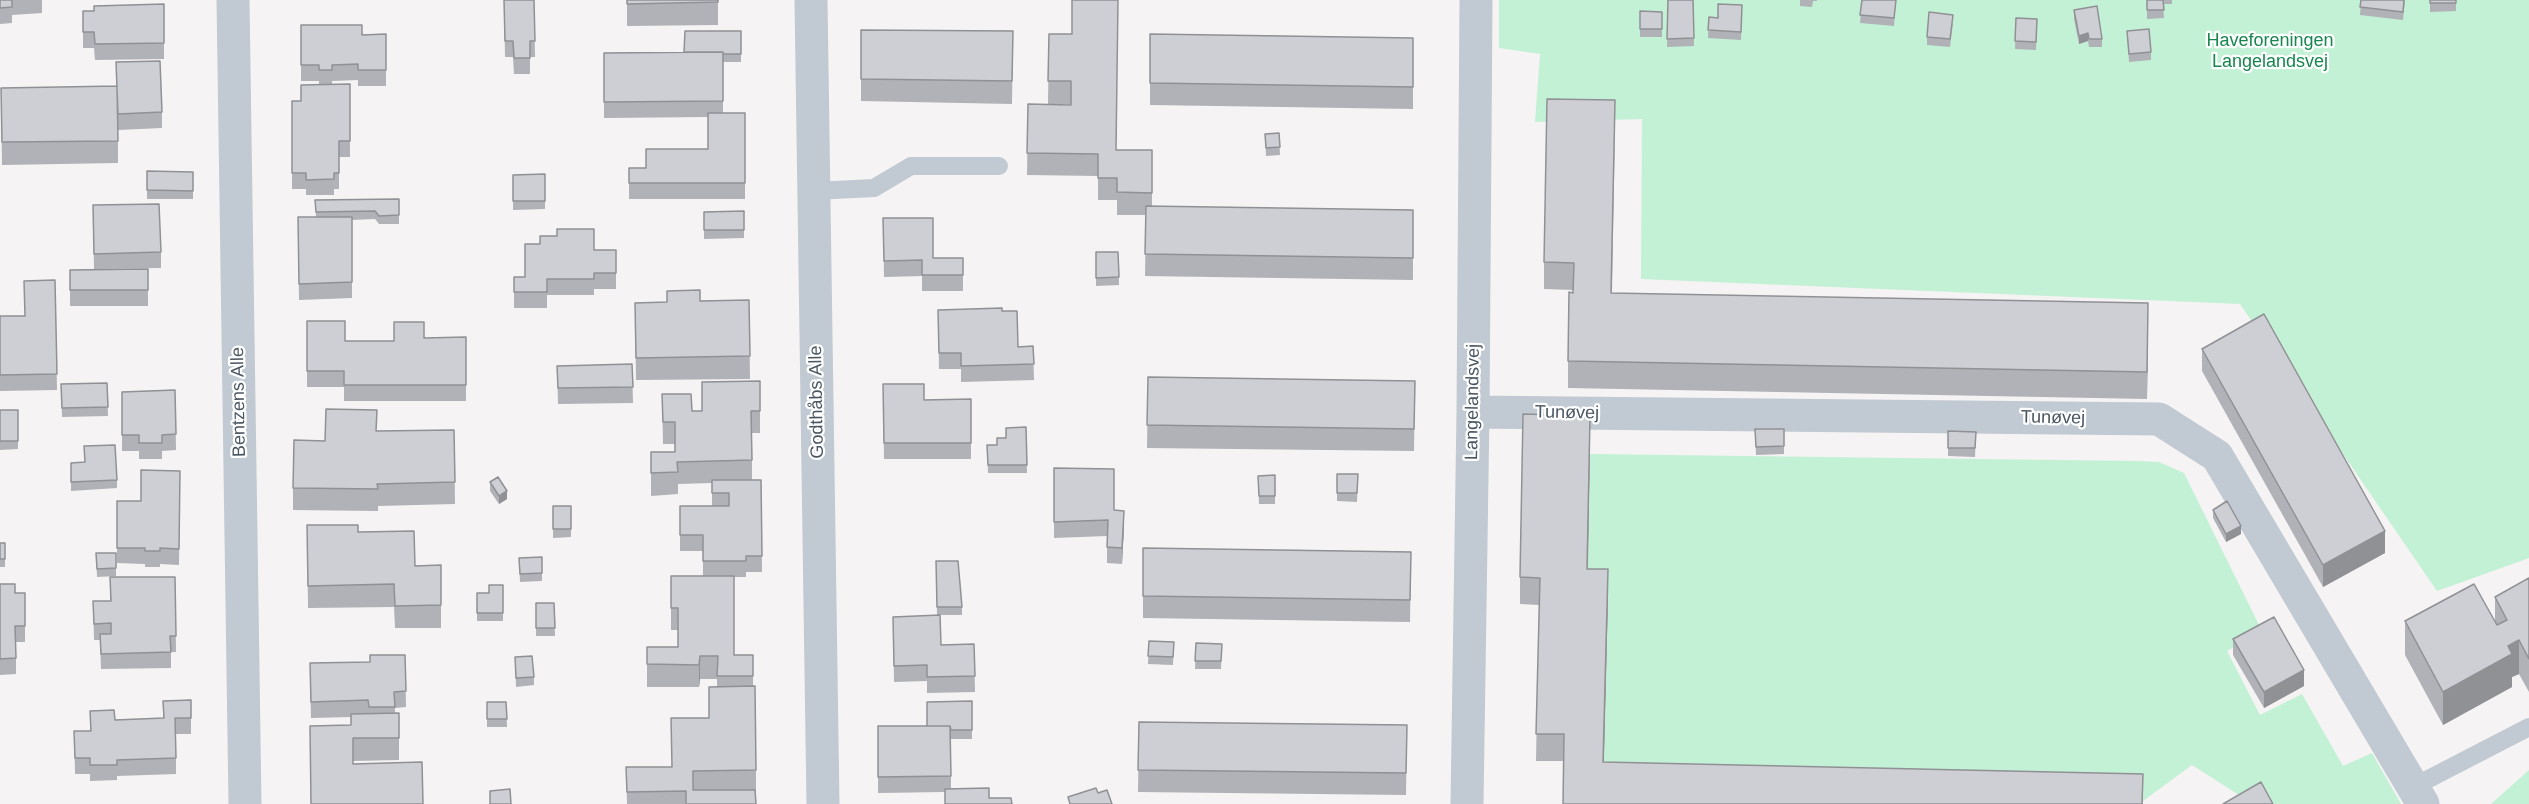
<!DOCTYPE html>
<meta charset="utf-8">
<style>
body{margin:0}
canvas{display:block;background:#f5f3f3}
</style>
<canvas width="2529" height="804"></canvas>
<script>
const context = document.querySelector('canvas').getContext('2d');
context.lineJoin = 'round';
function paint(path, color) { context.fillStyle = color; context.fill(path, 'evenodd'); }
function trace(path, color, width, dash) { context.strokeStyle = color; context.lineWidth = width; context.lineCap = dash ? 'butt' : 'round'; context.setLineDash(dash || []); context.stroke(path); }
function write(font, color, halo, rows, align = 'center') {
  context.font = font + ' Arial,sans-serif'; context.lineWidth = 4.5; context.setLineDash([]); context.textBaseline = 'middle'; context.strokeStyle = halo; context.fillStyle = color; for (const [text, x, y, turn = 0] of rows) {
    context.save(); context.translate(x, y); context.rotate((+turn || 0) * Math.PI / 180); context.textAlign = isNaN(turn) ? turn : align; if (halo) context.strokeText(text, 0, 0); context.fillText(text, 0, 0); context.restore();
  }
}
paint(new Path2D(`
 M1499,0H2529V558L2437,591L2240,304L1641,279L1642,119L1535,122L1540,54L1499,48Z
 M1590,454L2137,461L2159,462L2184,473L2262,631L2227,651L2260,715L2302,694L2343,766L2372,753L2401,804H2253L2192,765L2143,801L1603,789L1608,597L1587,596Z
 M2529,770V804H2491Z`), '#c3f1d5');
trace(new Path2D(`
 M814,191L874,188L911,166H999
 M2413,787L2529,727`), '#c1cad2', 18);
trace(new Path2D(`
 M233,0L245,804
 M811,0L823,804
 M1473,412L2159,419L2217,456L2423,804
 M1467,804L1473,412L1476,0`), '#c1cad2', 33);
paint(new Path2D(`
 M0,0H42V13L12,15V23L0,24Z
 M504,0H534L535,57H530V74H514L513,57H505Z
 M627,0H718V25L627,26Z
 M1668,0H1693L1694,46L1667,47Z
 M1796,0H1817V1H1813L1812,7L1800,6V0Z
 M1862,0H1896L1894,26L1860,23Z
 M2147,0H2172V4H2163L2164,18L2147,19Z
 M2361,0H2405L2403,20L2360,15Z
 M2430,0H2456V11L2430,12Z
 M164,4V59L95,60L94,48H83V11H94Z
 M2074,10L2102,39V47H2089L2088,41L2079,44L2074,19Z
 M1640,11L1662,12V37H1640Z
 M1742,14L1741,40L1708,38L1709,17L1718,18Z
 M2016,18L2037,19L2036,50L2015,49Z
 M1953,23L1950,47L1927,45V37Z
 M301,25L362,35L386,34V86H358V80L332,81V84H350V157H339V189H334V195H306V189H292V101H301L319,84V81H301Z
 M861,30L1013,31L1012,104L861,101Z
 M741,31V62H723V113H745V199H629V168H646L708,149V117L604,118V53L684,52Z
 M2127,31L2151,52V60L2129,62Z
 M1049,34L1117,150H1152V206L1413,210V280L1145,276L1146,215H1117V200H1098V176L1027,175L1028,104L1071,105V104H1048Z
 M1150,34L1413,38V109L1150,105Z
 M1,88L162,112V128L118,130V163L2,165Z
 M1615,127L1612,293L2148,330L2147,399L1568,388V361L1573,290L1544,289V262Z
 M1279,133L1280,155L1266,156L1265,134Z
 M147,171L193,172V199H147Z
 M545,174V209L513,210V175Z
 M399,199V224H379L375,219L352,220V298L299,300L298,217H316L315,200Z
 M93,205L161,252V268L97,269H148V306H70V270L94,269Z
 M744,211V238L704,239V212Z
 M883,218L933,258H963V291H922V276L884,277Z
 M540,244L594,250H616V289H594V295H547V308H514V277H525Z
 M1096,252H1118L1119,285L1096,286Z
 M55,280L57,390L0,391V316H24Z
 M749,300L750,379L636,380L635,303Z
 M938,310L1002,311L1018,347L1033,346L1034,380L961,382V369H939Z
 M307,321L345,341H394L424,338L466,337V401H344V387H307Z
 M2202,349L2385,553L2323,587L2202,371Z
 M632,364L633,403L558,404L557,366Z
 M1148,377L1415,381L1414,451L1147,448Z
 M760,381V433H752V480H761L762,572H746V577H734V655H753V686L756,770V804H627L626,767H672L709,718L717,687V679H700L699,687H647V647H678V630H671V576H703V551H680V506H712V483L678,484V494L651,496V452H675V444H663L662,394L692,411H702Z
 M107,383L108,416L62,417L61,384Z
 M883,384L924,400L971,399V459H884Z
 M175,390L176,450L162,451V459H139V451H122V392Z
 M0,410H18V449L0,450Z
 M1026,427L1027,473H988L987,445H997L1006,438Z
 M1755,429H1784V454L1756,455Z
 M454,430L455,504L378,506V511L293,510V488L325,441L377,431Z
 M1948,431L1976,432L1975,457L1948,456Z
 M1590,443L1588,569L1608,596L1604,762L2143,774V804H1563L1564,761H1536L1539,605L1520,604V577Z
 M71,463L117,480V488L71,491Z
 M1054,468L1124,526L1122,564L1107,563V536L1054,538Z
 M180,471L179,565L160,564V567H145V564L117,563V501H141Z
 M1337,474H1358L1357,502L1337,501Z
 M1275,475V504H1259L1258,476Z
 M490,482L507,499L499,504L490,491Z
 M553,506H571V537L553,538Z
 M2213,510L2241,534L2226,542L2213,518Z
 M307,525L358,532L415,566L441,565V628H395L394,607L308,608Z
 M0,543H5V567H0Z
 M1143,548L1411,552L1410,622L1143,618Z
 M96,553H116V576L97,577Z
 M542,557V581L520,582L519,558Z
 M936,561L962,607V615H937Z
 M110,577H175L176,652H171V668L101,669L100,640H94L93,601H110Z
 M2529,578V692L2519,674L2512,677V687L2443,725L2405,655V621L2495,623V597Z
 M0,584L15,593H25V642H16V674L0,675Z
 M503,585V621H477V593H489Z
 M536,603H554L555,636H536Z
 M893,617L941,645L974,644L975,692L927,693V681L894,682Z
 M2233,639L2304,686L2264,708L2233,655Z
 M1149,641L1174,642L1173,665L1148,664Z
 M1196,643L1222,644L1221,669H1195Z
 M405,655L406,707L395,708V713H399V760L353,761L311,804L351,725V717L311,718L310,679L370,662Z
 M515,657L534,677V685L516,687Z
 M191,700V734H176V774L117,776V780L90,781V774H75L74,731H90V711L115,720L163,718V701Z
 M972,701V739H951V789L1012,804L945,792L878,793V726H927Z
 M487,702H506L507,727H487Z
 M1139,722L1407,725L1406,795L1138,792Z`), '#b0b2b7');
paint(new Path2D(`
 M2088,33V41L2079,44V36Z
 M2148,303V330L2147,399V372Z
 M1590,416V443L1587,596V569Z
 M507,491V499L499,504V496Z
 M1124,511V526L1122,564V548Z
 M2241,526V534L2226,542V534Z
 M2385,531V553L2323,587V565Z
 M1608,569V596L1603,789V762Z
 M2519,640V674L2512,677V687L2443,725V692L2508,646Z
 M700,656V679L699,687V665Z
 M2304,670V686L2264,708V692Z`), '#909195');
const building = new Path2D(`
 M0,0H12V7L0,8Z
 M504,0H534L535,41H530V58H514L513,41H505Z
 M627,0H718V2L627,4Z
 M1072,0H1118L1116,150H1152V193L1117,192V178H1098V154L1027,153L1028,104L1071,105V81H1048L1049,34H1072Z
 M1668,0H1693L1694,38L1667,39Z
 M1862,0H1896L1894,18L1860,15Z
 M2147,0H2163L2164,10H2147Z
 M2361,0H2404L2403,12L2360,7Z
 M2430,0H2456V3H2430Z
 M164,4V43L95,44L94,32H83V11H94V6Z
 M1718,4L1742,5L1741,32L1708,30L1709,17L1718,18Z
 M2097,6L2102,39H2089L2088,33L2079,36L2074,10Z
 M1640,11L1662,12V29H1640Z
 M1929,12L1953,15L1950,39L1927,37Z
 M2016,18L2037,19L2036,42L2015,41Z
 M301,25H362V35L386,34V70H358V64L332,65V70H319V65H301Z
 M2149,29L2151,52L2129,54L2127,31Z
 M861,30L1013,31L1012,81L861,79Z
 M685,31H741V54H723V52H684Z
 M1150,34L1413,38V87L1150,83Z
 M723,52V101L604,102V53Z
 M160,61L162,112L118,114L116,62Z
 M350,84V141H339V173H334V179L306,180V173H292V101H301V85Z
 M117,86L118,141L2,142L1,88Z
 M1547,99L1615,100L1611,293L2148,303L2147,372L1568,361L1569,292L1573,293L1574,263L1544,262Z
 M708,113H745V183H629V168H646V149H708Z
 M1279,133L1280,147L1266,148L1265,134Z
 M147,171L193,172V191L147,190Z
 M545,174V201H513V175Z
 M399,199V215L379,216L375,211L316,212L315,200Z
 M159,204L161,252L94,254L93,205Z
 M1146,206L1413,210V258L1145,254Z
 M744,211V230H704V212Z
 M298,217H352V282L299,284Z
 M883,218H933V258H963V275H922V260L884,261Z
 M557,229H594V250H616V273H594V279H547V292H514V277H525V244H540V236H557Z
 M1096,252H1118L1119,277L1096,278Z
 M148,269V290H70V270Z
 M55,280L57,374L0,375V316H25L24,281Z
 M700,290V301L749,300L750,356L636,358L635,303L667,302V291Z
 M1002,308V311H1017L1018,347L1033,346L1034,364L961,366V353H939L938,310Z
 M2264,314L2385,531L2323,565L2202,349Z
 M307,321H345V341H394V322H424V338L466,337V385H344V371H307Z
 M632,364L633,387L558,388L557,366Z
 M1148,377L1415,381L1414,429L1147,425Z
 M760,381V411H751L752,460L677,462L678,472L651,473V452H675V422H663L662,394H691L692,411H702V382Z
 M107,383L108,407L62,408L61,384Z
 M883,384H924V400L971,399V443H884Z
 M175,390L176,434L162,435V443H139V435H122V392Z
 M326,409L377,410L376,431L454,430L455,482L377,484L378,489L293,488L294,440L325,441Z
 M0,410H18V441H0Z
 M1523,414L1590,416L1587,569H1608L1603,762L2143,774L2142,804H1563L1564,734H1536L1540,578L1520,577Z
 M1026,427L1027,465H988L987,445H997V438H1006V428Z
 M1755,429H1784V446L1756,447Z
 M1948,431L1976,432L1975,448H1948Z
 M115,445L117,480L71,482V463L85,462L84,446Z
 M1054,468L1114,469V510L1124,511L1122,548L1107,547L1108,520L1054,522Z
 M141,470L180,471L179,549L160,548V551H145V548H117V501H141Z
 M1337,474H1358L1357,493H1337Z
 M1275,475V496H1259L1258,476Z
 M498,477L507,491L499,496L490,482Z
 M712,480H761L762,556H746V561H703V535H680V506H729V493H712Z
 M2227,501L2241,526L2226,534L2213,510Z
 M553,506H571V529H553Z
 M307,525H358V532L414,531L415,566L441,565V605L395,606L394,584L308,586Z
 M0,543H5V559H0Z
 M1143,548L1411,552L1410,600L1143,596Z
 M96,553H116V568L97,569Z
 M542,557V573L520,574L519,558Z
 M936,561H958L962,607H937Z
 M671,576H734V655H753V676H717L718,656H700L699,665L647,664V647H678V608H671Z
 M110,577H175L176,636H170L171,652L101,654L100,634H111V623L94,624L93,601H111Z
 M2529,578V659L2519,640L2508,646L2512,654L2443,692L2405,621L2474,584L2497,625L2507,620L2495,597Z
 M0,584H15V593H25V626H15L16,658L0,659Z
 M489,585H503V613H477V593H489Z
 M536,603H554L555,628H536Z
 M940,615L941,645L974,644L975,676L927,677V665L894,666L893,617Z
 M2274,617L2304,670L2264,692L2233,639Z
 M1149,641L1174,642L1173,657L1148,656Z
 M1196,643L1222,644L1221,661H1195Z
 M370,655H405L406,691L394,692L395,707H369L368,700L311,702L310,663L370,662Z
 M532,656L534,677L516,678L515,657Z
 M755,686L756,770L693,771V790H755L756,804H686V791L627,792L626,767H672L671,718H709V687Z
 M191,700V718H175L176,758L117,760V765H90V758H75L74,731H91L90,711L114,710L115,720L164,718L163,701Z
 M972,701V730H951L950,726H927V702Z
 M487,702H506L507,719H487Z
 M399,713V738H353V764L422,762L423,804H311L310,726L351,725V714Z
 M1139,722L1407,725L1406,773L1138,770Z
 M878,726H950L951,776L878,777Z
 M2261,782L2273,804H2223Z
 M989,788V798H1011L1012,804H945V789Z
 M1096,788L1098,793L1107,790L1112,804H1070L1068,797Z
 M510,789L511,804H490V791Z`);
paint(building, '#cdcfd5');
trace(building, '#909195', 1.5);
write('18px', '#17864f', '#fff', [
 ["Haveforeningen",2270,41],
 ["Langelandsvej",2270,62]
]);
write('18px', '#4a5661', '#fff', [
 ["Bentzens Alle",239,402,-91],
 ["Godthåbs Alle",817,402,-91],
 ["Langelandsvej",1473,402,-89],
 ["Tunøvej",1567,413,1],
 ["Tunøvej",2053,418,1]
]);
</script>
